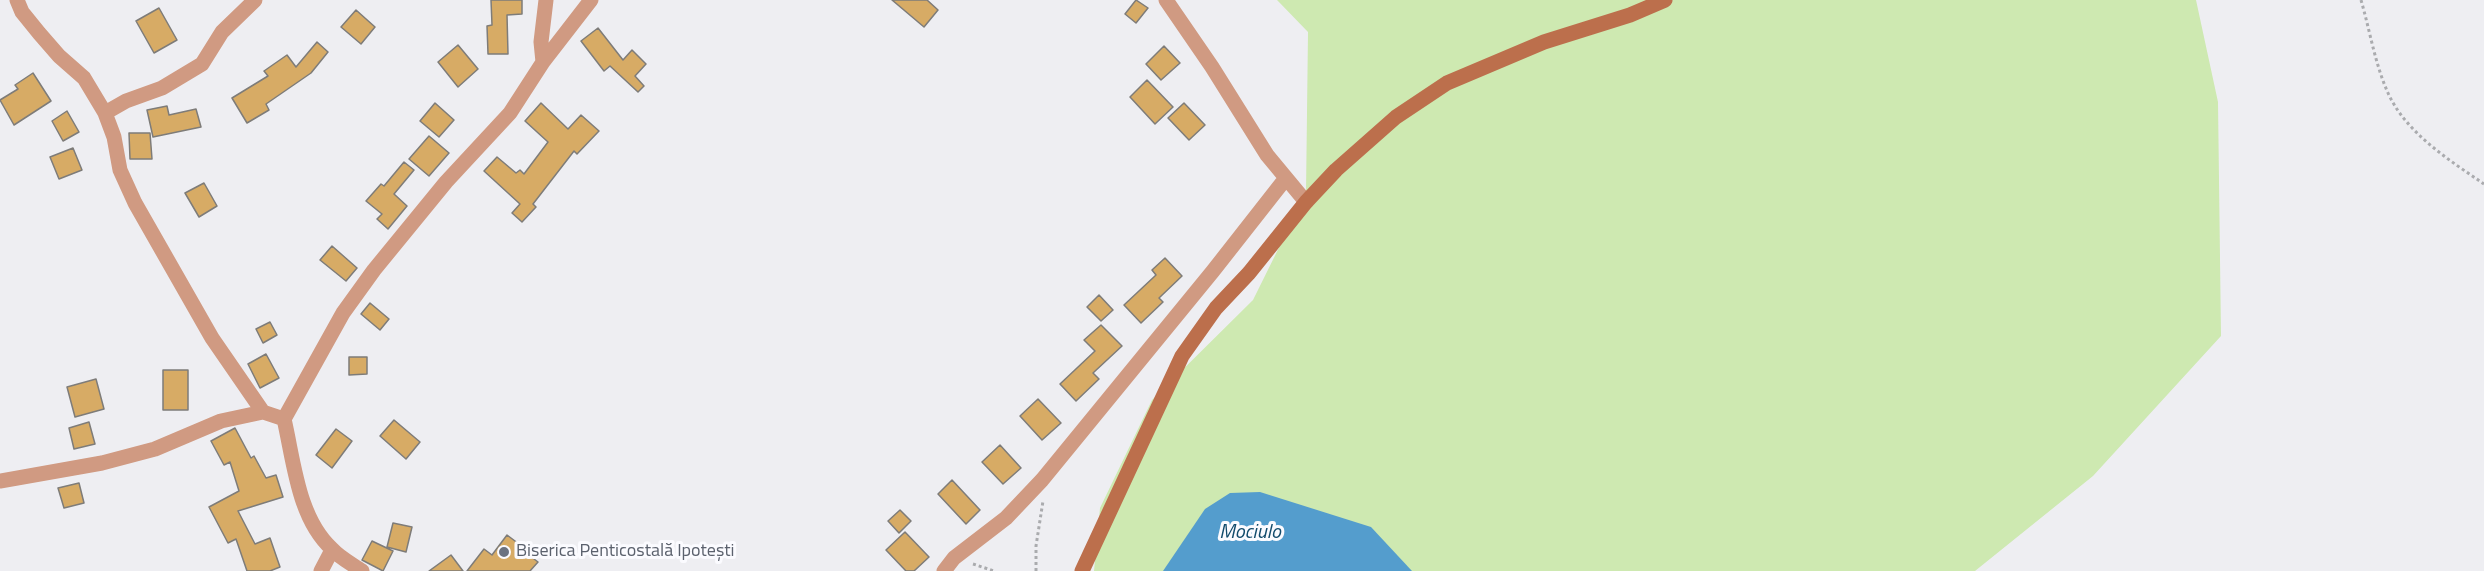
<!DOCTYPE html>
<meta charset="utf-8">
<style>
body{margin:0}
canvas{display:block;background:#eeeef2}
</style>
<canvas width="2484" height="571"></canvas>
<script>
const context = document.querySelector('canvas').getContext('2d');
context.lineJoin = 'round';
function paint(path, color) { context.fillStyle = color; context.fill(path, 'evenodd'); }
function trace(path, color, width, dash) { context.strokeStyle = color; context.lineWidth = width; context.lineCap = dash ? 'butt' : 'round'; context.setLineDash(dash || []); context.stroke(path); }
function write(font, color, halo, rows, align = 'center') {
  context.font = font + ' "Titillium Web",sans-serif'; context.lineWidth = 6; context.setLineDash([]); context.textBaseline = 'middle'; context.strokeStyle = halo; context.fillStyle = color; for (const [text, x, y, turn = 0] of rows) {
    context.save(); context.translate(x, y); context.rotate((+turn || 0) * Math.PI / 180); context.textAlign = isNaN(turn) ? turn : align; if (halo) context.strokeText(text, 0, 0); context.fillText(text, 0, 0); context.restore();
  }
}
paint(new Path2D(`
 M1277,0H2196L2218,102L2221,336L2093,476L1975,571H1094L1100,508L1152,400L1253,300L1306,193L1308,32Z`), '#cee9b1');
paint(new Path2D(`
 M1260,492L1371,527L1412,571H1163L1205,509L1230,493Z`), '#549dcd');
const building = new Path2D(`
 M491,0H522V14L507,15L508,54H488L487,26L492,25Z
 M892,0H927L938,10L924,27Z
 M1136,0L1148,8L1136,23L1125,14Z
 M159,8L177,40L154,53L136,21Z
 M356,10L375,27L361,44L341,27Z
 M598,28L623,60L632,50L646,64L635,76L644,86L638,92L610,66L604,71L581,41Z
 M317,42L328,52L311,73L266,104L269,110L247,123L232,98L268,76L264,71L287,55L296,67Z
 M458,45L478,69L458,87L438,62Z
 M1164,46L1180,63L1161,80L1146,64Z
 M33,73L51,101L14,125L0,100L18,89L15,85Z
 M1147,80L1173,107L1155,124L1130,97Z
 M435,103L454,120L439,137L420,121Z
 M541,103L568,129L581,115L599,131L577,154L574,151L533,204L536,207L522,222L512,213L520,204L484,171L497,157L516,173L520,170L524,174L548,142L525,121Z
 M1184,103L1205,125L1189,140L1168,118Z
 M167,106L169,115L196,109L201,127L153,137L147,110Z
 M67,111L79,132L63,141L52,121Z
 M129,133H150L152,159H130Z
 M429,136L449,153L429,176L409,159Z
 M73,148L82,170L59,179L50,157Z
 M404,162L414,170L394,194L407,206L388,229L377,219L382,214L366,201L381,184L384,186Z
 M204,183L217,206L199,217L185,193Z
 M332,246L357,268L346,281L320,260Z
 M1165,258L1182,276L1159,298L1163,302L1141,323L1124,305L1156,275L1152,270Z
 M1099,295L1113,310L1101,321L1087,307Z
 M370,303L389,319L380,330L361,314Z
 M270,322L277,335L263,343L256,329Z
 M1101,325L1122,346L1093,373L1099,379L1076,401L1060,384L1095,351L1084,340Z
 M266,354L279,378L260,388L248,364Z
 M349,357H367V374L349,375Z
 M163,370H188V410H163Z
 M96,379L104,409L75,417L67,387Z
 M1038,399L1061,423L1042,440L1020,416Z
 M394,420L420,442L406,459L380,436Z
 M89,422L95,444L74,449L69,428Z
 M235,428L251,458L254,456L266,478L276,475L283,497L238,511L255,544L270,538L280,567L270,571H247L236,539L228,543L209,507L239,491L230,462L224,465L211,441Z
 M336,429L352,441L332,468L316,455Z
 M1000,445L1021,468L1003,484L982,462Z
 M952,480L980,510L966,524L938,494Z
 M79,483L84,503L64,508L58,488Z
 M900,510L911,521L899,533L888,521Z
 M393,523L412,527L406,552L387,547Z
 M905,532L929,557L914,571H906L886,550Z
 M507,535L519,544L517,546L538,562L530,571H467L484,549L492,555Z
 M372,541L393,551L383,571L362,560Z
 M451,555L463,571H429Z`);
paint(building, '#d7ab65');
trace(building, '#7e7c79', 1.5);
trace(new Path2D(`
 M2361,0C2370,31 2375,64 2388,93C2406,133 2449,160 2484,184
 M973,564L994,571
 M1036,571V546L1043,501`), '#aaabae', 3, [3, 3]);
trace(new Path2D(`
 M17,0L22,12L39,33L59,56L84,78L105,113L114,137L120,170L135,203L212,338L263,412L284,419
 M1166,0L1212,67L1267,155L1306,202
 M543,62L541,42L546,0
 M105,113L126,101L162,88L202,64L222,32L255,0
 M0,481L102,463L155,449L221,421L263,412
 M321,571L332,550
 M362,571C352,564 340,558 332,549C298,518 294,462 284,419L343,313L374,270L446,182L510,113L543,62L591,0
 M944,571L954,558L1006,518L1042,480L1213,271L1286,178`), '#d09a82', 15);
trace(new Path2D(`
 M1082,571L1182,356L1216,308L1249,273L1306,202L1336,170L1396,117L1447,83L1544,42L1630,15L1665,0`), '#bc6f4c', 15);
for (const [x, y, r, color] of [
 [504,552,6,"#6b7280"]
]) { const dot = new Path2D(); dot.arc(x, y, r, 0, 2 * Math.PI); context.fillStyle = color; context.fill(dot); trace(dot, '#fbfbff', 2); }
write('18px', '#5b616d', '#fbfbff', [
 ["Biserica Penticostală Ipotești",516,552]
], 'left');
write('italic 20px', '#124b6c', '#fbfbff', [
 ["Mociulo",1250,533]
]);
</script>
